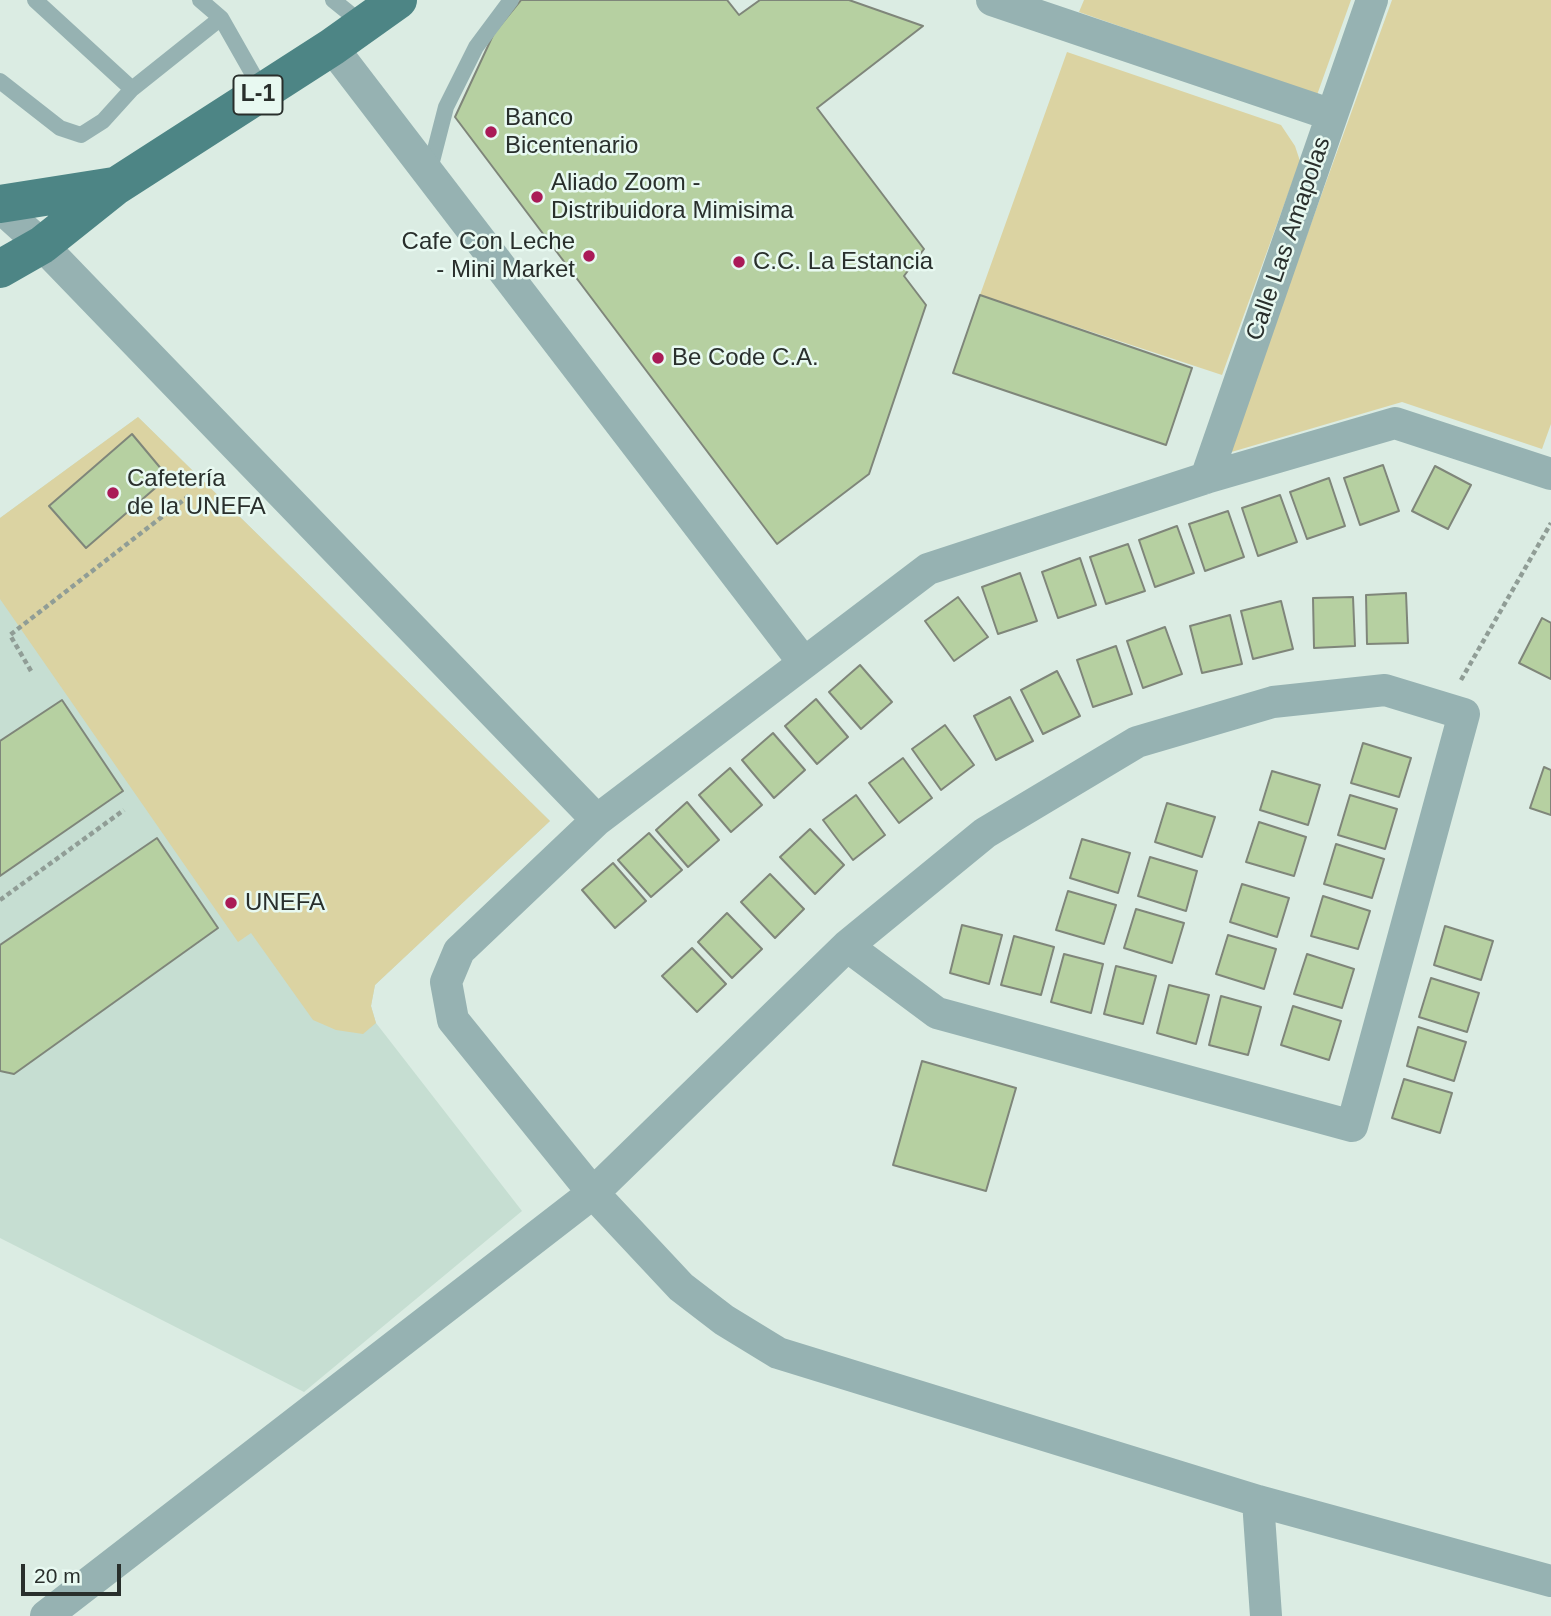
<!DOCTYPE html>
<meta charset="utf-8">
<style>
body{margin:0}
#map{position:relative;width:1551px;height:1616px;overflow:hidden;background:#dbece3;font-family:Arial,sans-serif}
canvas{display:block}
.scale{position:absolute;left:21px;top:1564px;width:100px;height:32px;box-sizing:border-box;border:4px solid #292f2c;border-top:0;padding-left:9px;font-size:21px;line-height:24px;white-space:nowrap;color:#292f2c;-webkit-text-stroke:5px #e8f9f1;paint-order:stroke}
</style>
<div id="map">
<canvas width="1551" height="1616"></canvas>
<div class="scale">20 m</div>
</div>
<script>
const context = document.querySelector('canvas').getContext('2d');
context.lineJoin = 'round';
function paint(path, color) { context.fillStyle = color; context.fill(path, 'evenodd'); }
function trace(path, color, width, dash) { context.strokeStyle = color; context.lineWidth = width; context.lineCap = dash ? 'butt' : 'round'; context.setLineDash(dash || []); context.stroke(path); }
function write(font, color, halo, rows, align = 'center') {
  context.font = font + ' Arial,sans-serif'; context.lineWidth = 5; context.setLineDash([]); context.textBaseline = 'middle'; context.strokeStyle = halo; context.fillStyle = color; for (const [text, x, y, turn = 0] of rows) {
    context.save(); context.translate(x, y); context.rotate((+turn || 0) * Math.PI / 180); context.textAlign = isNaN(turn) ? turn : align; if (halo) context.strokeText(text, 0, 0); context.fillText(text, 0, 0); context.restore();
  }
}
paint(new Path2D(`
 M138,417L550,821L375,985L371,1006L376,1023L522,1211L304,1392L0,1238V518Z`), '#c6ded2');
paint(new Path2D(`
 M1084,0H1351L1317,95L1079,12Z
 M1392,0H1551V424L1542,449L1402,402L1228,453Z
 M1067,52L1281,125L1295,146L1300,161L1222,375L980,295Z
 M138,417L550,821L375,985L371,1006L376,1023L363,1034L336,1030L313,1020L251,933L238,942L0,599V518Z`), '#dbd3a2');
const building = new Path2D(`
 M521,0H727L739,15L760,0H849L923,26L817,108L924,249L904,276L926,305L869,474L777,544L455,117L494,33Z
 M980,295L1192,368L1166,445L953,373Z
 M132,434L168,477L86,548L49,506Z
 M1383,465L1399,511L1360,525L1344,478Z
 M1435,466L1471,485L1448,529L1412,511Z
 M1329,478L1345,526L1307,539L1290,492Z
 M1280,495L1297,542L1258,556L1242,508Z
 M1228,511L1244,557L1205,571L1189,524Z
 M1177,526L1194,573L1155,587L1139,540Z
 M1128,544L1145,591L1106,604L1090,557Z
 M1080,558L1096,605L1058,618L1042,572Z
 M1020,573L1037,621L998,634L982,587Z
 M1406,593L1408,643L1367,644L1366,595Z
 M958,597L988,637L954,661L925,621Z
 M1353,597L1355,646L1314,648L1313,598Z
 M1281,601L1293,649L1253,659L1241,611Z
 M1230,615L1242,664L1202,673L1190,626Z
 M1542,618L1551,623V679L1519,663Z
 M1165,627L1182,674L1143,688L1127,641Z
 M1116,646L1132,694L1093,707L1077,660Z
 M860,665L892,702L861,729L829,692Z
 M1057,671L1080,716L1043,734L1021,690Z
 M1010,697L1033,741L996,760L974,716Z
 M816,699L848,737L817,764L785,726Z
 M62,700L123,791L0,876V741Z
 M945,725L974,765L941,790L912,749Z
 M773,733L805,770L774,798L742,760Z
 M1363,743L1411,758L1399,797L1351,783Z
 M903,758L932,798L899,823L869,783Z
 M1544,767L1551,770V815L1530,808Z
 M730,768L762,805L731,832L699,795Z
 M1272,771L1320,785L1308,825L1260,810Z
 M856,795L885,835L853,860L823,820Z
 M1350,795L1397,809L1385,849L1338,835Z
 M687,802L719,840L688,867L656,830Z
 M1167,803L1215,817L1202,857L1155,842Z
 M1259,822L1306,837L1294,876L1246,862Z
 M810,829L844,865L815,894L780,857Z
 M649,833L682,870L651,897L618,860Z
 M157,838L218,928L14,1074L0,1071V945Z
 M1082,839L1130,853L1118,893L1070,878Z
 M1336,844L1384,859L1372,898L1324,884Z
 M1150,857L1197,871L1186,911L1138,896Z
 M613,863L646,901L615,928L582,890Z
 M770,874L804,909L775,938L741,902Z
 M1242,884L1289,898L1277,937L1230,922Z
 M1068,891L1116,905L1104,944L1056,930Z
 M1323,896L1370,911L1358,949L1311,936Z
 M1136,909L1184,923L1172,963L1124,948Z
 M727,913L762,949L732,978L698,942Z
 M962,925L1002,935L989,984L950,973Z
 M1445,926L1493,941L1481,980L1434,965Z
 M1228,935L1276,949L1264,989L1216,974Z
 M1014,936L1054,947L1041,995L1001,985Z
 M692,948L726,984L697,1012L662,976Z
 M1064,954L1103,964L1091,1013L1051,1002Z
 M1307,954L1354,969L1342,1008L1294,994Z
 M1116,966L1156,976L1143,1024L1104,1014Z
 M1431,978L1479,993L1467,1032L1419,1017Z
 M1169,985L1209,995L1196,1044L1157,1033Z
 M1221,996L1261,1007L1248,1055L1209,1045Z
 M1293,1006L1341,1021L1329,1060L1281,1045Z
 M1418,1027L1466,1042L1454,1081L1407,1066Z
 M922,1061L1016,1088L986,1191L893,1165Z
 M1404,1079L1452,1093L1440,1133L1392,1118Z`);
paint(building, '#b6d0a1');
trace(building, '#7f867a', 2);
trace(new Path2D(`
 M31,671L10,635L190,495
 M1461,680L1551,523
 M0,900L124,810`), '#909d96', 4.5, [5, 3.5]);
trace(new Path2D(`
 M35,0L132,89L221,18
 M200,0L221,18L263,92
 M333,0L364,25
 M0,81L60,128L81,135L103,121L132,89
 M429,173L446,107L476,47L511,0`), '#96b2b2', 16);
trace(new Path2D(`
 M992,0L1332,115
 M332,47L804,663
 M0,207L42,245L597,820
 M1551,474L1395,423L1206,478L928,569L597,820L459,951L446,982L453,1020L593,1193L681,1287L724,1320L778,1353L1258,1501L1551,1581
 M1206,478L1372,0
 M1258,1501L1266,1616
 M46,1616L593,1193L847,946L985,833L1137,742L1273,702L1385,690L1464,714L1352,1126L937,1013L847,946`), '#96b2b2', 32);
trace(new Path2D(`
 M0,204L114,186
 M0,269L42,245L116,186L332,47L398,0`), '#4d8585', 38);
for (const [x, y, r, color] of [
 [491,132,7,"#aa1b57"],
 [537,197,7,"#aa1b57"],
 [589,256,7,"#aa1b57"],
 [739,262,7,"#aa1b57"],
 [658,358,7,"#aa1b57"],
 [113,493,7,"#aa1b57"],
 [231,903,7,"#aa1b57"]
]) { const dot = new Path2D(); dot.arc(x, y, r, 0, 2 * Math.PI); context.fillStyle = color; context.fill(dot); trace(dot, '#e8f9f1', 2.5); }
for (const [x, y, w] of [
 [258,95,49]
]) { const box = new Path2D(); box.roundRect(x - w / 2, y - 19.5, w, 39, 5); context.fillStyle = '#e8f9f1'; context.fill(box); trace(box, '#292f2c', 2); }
write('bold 23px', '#292f2c', null, [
 ["L-1",258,95]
]);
write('24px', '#292f2c', '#e8f9f1', [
 ["Banco",505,118],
 ["Bicentenario",505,146],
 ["Aliado Zoom -",551,183],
 ["Distribuidora Mimisima",551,211],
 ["Cafe Con Leche",575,242,"right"],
 ["- Mini Market",575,270,"right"],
 ["C.C. La Estancia",753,262],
 ["Be Code C.A.",672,358],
 ["Cafetería",127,479],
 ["de la UNEFA",127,507],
 ["UNEFA",245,903]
], 'left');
write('24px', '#292f2c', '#e8f9f1', [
 ["Calle Las Amapolas",1289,239,-71]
]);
</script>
